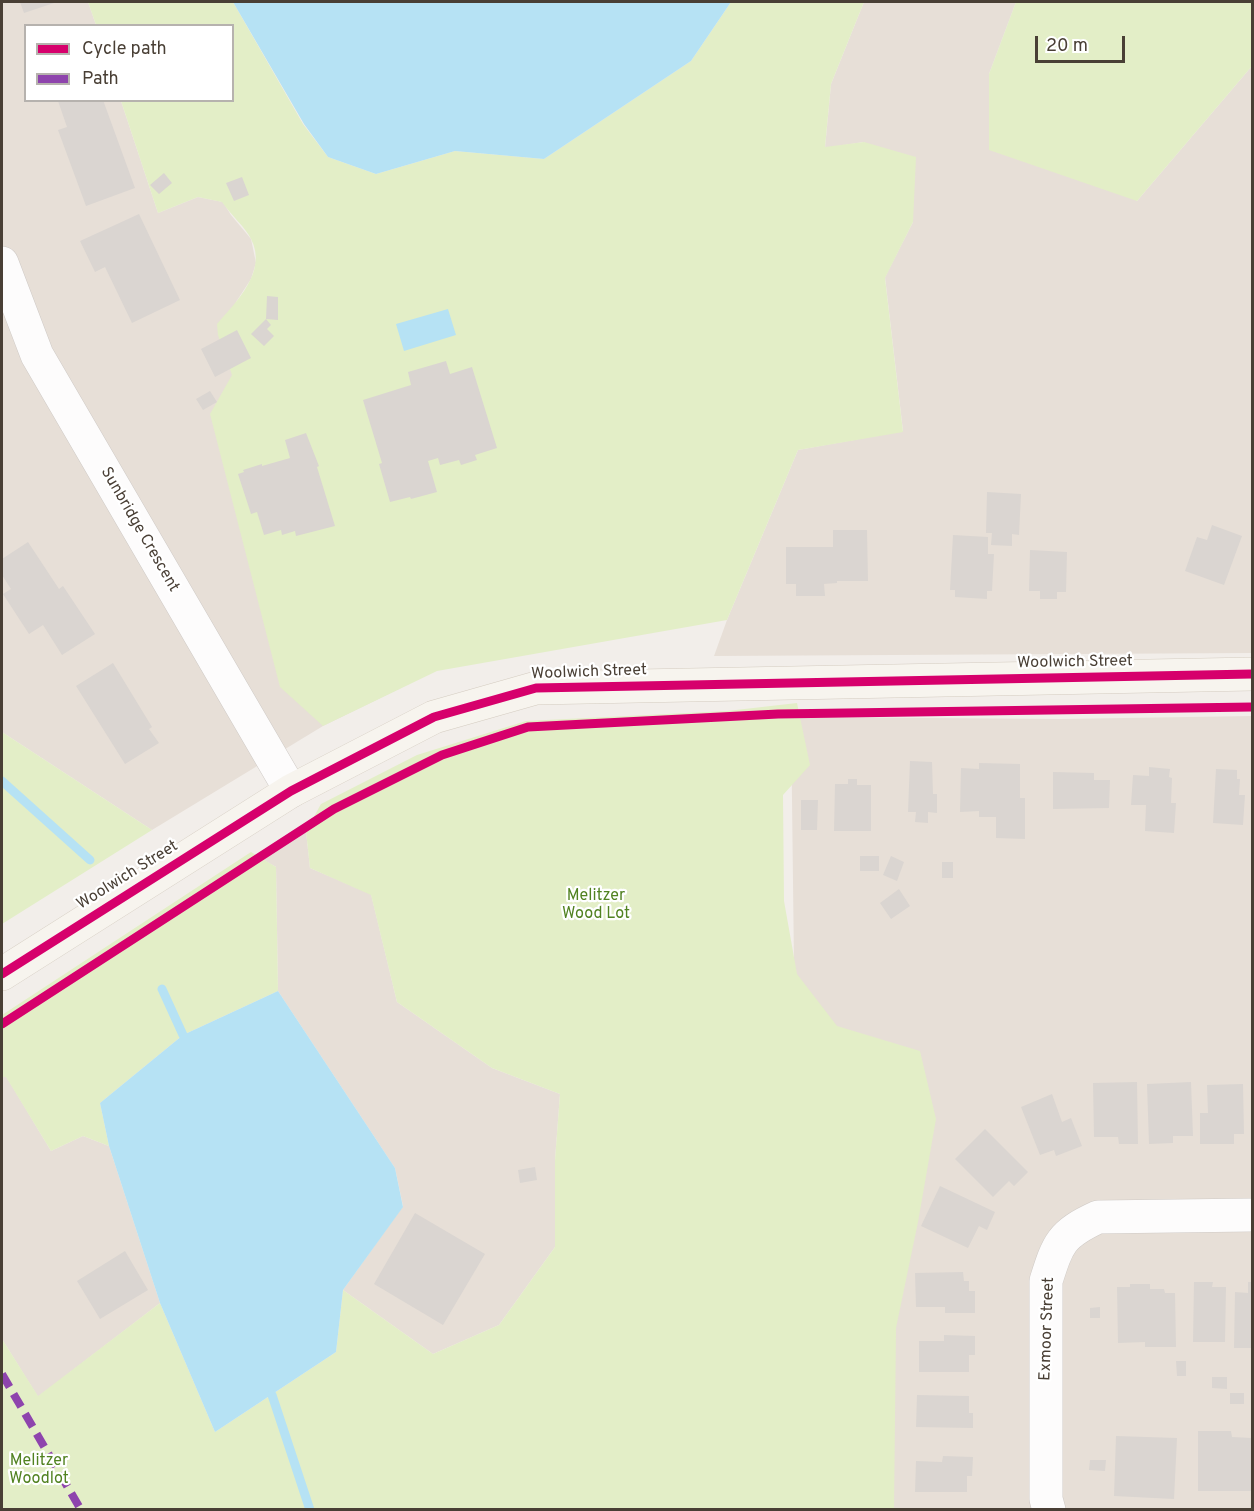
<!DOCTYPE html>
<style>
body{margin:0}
#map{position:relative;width:1254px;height:1511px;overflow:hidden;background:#f2eeea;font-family:Overpass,sans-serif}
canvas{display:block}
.frame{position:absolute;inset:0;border:3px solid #493f35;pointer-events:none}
.legend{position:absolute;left:24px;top:24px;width:210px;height:78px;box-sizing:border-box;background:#fff;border:2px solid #b6b2ae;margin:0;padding:8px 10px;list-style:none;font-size:18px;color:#493f35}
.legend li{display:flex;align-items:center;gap:12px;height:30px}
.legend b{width:30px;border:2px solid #b6b2ae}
.scale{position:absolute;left:1035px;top:36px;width:90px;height:27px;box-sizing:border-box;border:3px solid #493f35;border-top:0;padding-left:8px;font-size:18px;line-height:21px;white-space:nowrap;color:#493f35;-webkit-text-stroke:4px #fff;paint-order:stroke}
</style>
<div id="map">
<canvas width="1254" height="1511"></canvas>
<div class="frame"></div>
<ul class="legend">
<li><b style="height:8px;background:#d6006c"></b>Cycle path</li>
<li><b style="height:8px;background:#8e44ad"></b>Path</li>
</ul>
<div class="scale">20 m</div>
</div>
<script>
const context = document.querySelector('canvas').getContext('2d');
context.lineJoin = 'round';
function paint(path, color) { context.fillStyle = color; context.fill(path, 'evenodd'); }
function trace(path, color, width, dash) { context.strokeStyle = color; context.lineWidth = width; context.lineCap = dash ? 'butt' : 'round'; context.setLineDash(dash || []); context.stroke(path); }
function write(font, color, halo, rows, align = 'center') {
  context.font = font + ' Overpass,sans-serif'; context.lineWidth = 4.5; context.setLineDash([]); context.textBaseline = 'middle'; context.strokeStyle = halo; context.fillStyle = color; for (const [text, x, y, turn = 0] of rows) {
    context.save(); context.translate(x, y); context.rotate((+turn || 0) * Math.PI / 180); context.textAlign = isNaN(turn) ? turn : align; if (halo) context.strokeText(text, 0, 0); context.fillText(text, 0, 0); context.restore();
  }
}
paint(new Path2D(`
 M2,2H88L96,25L26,26V100L121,101L158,213L198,197L223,202L231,215L251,239L256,263L251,279L236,302L409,684L323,726L152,830L2,732Z
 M864,2H1016L989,74L1137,201L1252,66V653L714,656L727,620L798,450L903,431L885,277L913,222L864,142L825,148L831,84Z
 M1252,716V1509H858L795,1046L791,717L1061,719Z
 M306,831L310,868L371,894L397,1002L492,1068L560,1094L555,1160V1247L499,1325L433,1354L343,1290L403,1206L395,1168L278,991L276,867L262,859Z
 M6,1076L51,1151L83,1136L109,1146L160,1303L38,1397L2,1339V1077Z`), '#e7dfd7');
paint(new Path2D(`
 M88,2H233L303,124L328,157L376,174L455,151L544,159L691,61L731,2H864L831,84L825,147L864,142L916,157L913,222L885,278L903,432L798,450L727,620L437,671L323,726L280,687L210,414L232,375L218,335L217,324C236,302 268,271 251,239C246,228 230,214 222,202L198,197L158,213L121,101L232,100V26L96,25Z
 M1016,2H1252V66L1137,201L989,150V74Z
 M797,703L810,765L783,795L784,901L797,974L837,1026L920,1051L936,1119L918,1222L896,1328L894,1509H2V1339L38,1396L160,1303L215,1432L336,1352L343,1290L433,1354L499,1325L555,1247V1160L560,1094L492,1068L397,1002L371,895L310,868L306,831L321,804L417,755L526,721L727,711Z
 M2,732L152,830L2,924Z
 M251,852L276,867L278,991L183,1035L100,1103L109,1146L83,1136L51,1151L6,1077H2V1015Z`), '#e3eec7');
paint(new Path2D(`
 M233,2H731L691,61L544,159L455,151L376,174L328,157L304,124Z
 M448,309L456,335L404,351L396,324Z
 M278,991L395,1168L403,1207L343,1290L336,1352L215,1432L160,1303L109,1146L100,1103L183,1035Z`), '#b6e2f4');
trace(new Path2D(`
 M2,781L90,860
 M162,989L183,1035
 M272,1395L310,1510`), '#b6e2f4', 9);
paint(new Path2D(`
 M20,2H57L24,13Z
 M60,100H103L135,188L86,206L58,130L67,127L58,101Z
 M164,173L172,183L159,194L150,185Z
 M242,177L249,195L234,201L226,183Z
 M139,214L180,300L132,323L105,267L95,272L80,241Z
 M267,296L278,297V320L266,319Z
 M266,319L271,325L267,329L274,336L264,346L251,334Z
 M237,330L251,358L215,377L201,349Z
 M446,361L450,374L472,367L497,448L475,455L477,460L461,465L459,460L440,465L438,458L428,461L437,492L411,499L410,497L390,502L379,464L382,463L363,400L411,385L408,372Z
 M210,391L217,402L203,410L196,399Z
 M306,433L319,466L317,467L335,526L296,536L295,531L282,535L281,530L264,535L257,512L251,514L238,474L244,472L243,470L262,464V466L290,458L285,440Z
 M987,492L1021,494L1019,535L1012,534V546L991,545L992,533H986Z
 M1212,525L1242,536L1224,585L1185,571L1197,537L1207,540Z
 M833,530H867L868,581H837V583L824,584L825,596H796V584H786V547H833Z
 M953,535L988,537V554H994L992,591H987V599L955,597V590H950Z
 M28,542L59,589L63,586L95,634L62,655L43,625L29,634L3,594L11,589L2,575V559Z
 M1030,550L1067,552L1066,592H1057V599H1040V591H1029Z
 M113,663L152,727L149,729L159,743L125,764L76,686Z
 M910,761L932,762L933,794H937V813L928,812V823L915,822L916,812H908Z
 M979,763L1020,764V798H1025V839L996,838V817H979V811L960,812L961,768L979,769Z
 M1149,767L1170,769L1169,777L1172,778L1171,803H1176L1174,833L1145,831L1146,805H1131L1133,775L1149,776Z
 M1216,769L1237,770V779H1240L1239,795H1245L1243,825L1213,823Z
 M1053,772L1094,773V780H1110L1109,808L1053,809Z
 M848,779H857V785H871V831H834L835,784H848Z
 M801,800H818L817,830H801Z
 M860,856H879V871H860Z
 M891,856L904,862L897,881L883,875Z
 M942,862H953V878H942Z
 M899,889L910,906L891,919L880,903Z
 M1137,1082L1138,1144H1119L1118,1137H1094L1093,1083Z
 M1191,1082L1193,1136H1173V1143L1149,1144L1147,1084Z
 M1243,1084L1244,1134H1234V1144H1200V1113H1208L1207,1085Z
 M1052,1094L1062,1122L1071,1118L1082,1146L1056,1156L1054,1150L1040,1155L1021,1107Z
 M985,1129L1028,1172L1014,1186L1009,1181L993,1197L955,1159Z
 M535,1167L537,1180L520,1183L518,1170Z
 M940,1186L995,1212L987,1230L979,1226L968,1248L921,1226Z
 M415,1213L485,1254L443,1325L374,1284Z
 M125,1251L148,1290L100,1319L77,1281Z
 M963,1272L964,1281H969V1291H975V1313H945V1307H916L915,1273Z
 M1194,1282H1213L1212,1287H1226L1225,1342H1193Z
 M1248,1282H1252V1348H1234L1235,1292L1248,1293Z
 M1130,1284H1150V1289H1164L1165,1293H1175L1176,1347H1145V1342L1118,1343L1117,1287H1130Z
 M1100,1307V1318H1090V1308Z
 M944,1335L975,1336V1355H969V1372H919V1341H944Z
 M1176,1361H1186V1376H1177Z
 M1212,1377H1227V1389L1212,1388Z
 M1230,1393H1244V1404H1230Z
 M917,1395L969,1396V1413H973V1428L916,1427Z
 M1198,1431H1231L1232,1437L1252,1438V1491H1198Z
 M1116,1436L1177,1438L1174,1499L1114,1496Z
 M943,1456L973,1457L972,1476H967V1492H915L916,1461L942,1462Z
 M1090,1460H1106L1105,1471L1089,1470Z`), '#dad5d1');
const street = new Path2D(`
 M2,263L37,355L291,791
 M1049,1510L1046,1499V1281C1058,1243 1061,1234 1098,1217L1252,1215`);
const secondary = new Path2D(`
 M2,974L291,791L434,717L536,688L1252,674`);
trace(street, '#cfcac6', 34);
trace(secondary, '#d4ccc1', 34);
trace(street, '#fdfcfc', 33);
trace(secondary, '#f7f4ee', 33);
trace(new Path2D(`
 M2,1374L81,1510`), '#8e44ad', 8, [15, 8]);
trace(new Path2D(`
 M2,974L291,791L434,717L536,688L1252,674
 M2,1024L334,809L442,755L528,727L778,714L1252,707`), '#d6006c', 9);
write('16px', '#493f35', '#fff', [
 ["Sunbridge Crescent",139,530,60],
 ["Woolwich Street",1075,663,-1],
 ["Woolwich Street",589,673,-2],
 ["Woolwich Street",128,876,-32],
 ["Exmoor Street",1048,1329,-88]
]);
write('16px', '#518221', '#fff', [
 ["Melitzer",596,897],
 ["Wood Lot",596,915],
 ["Melitzer",39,1462],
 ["Woodlot",39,1480]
]);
</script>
